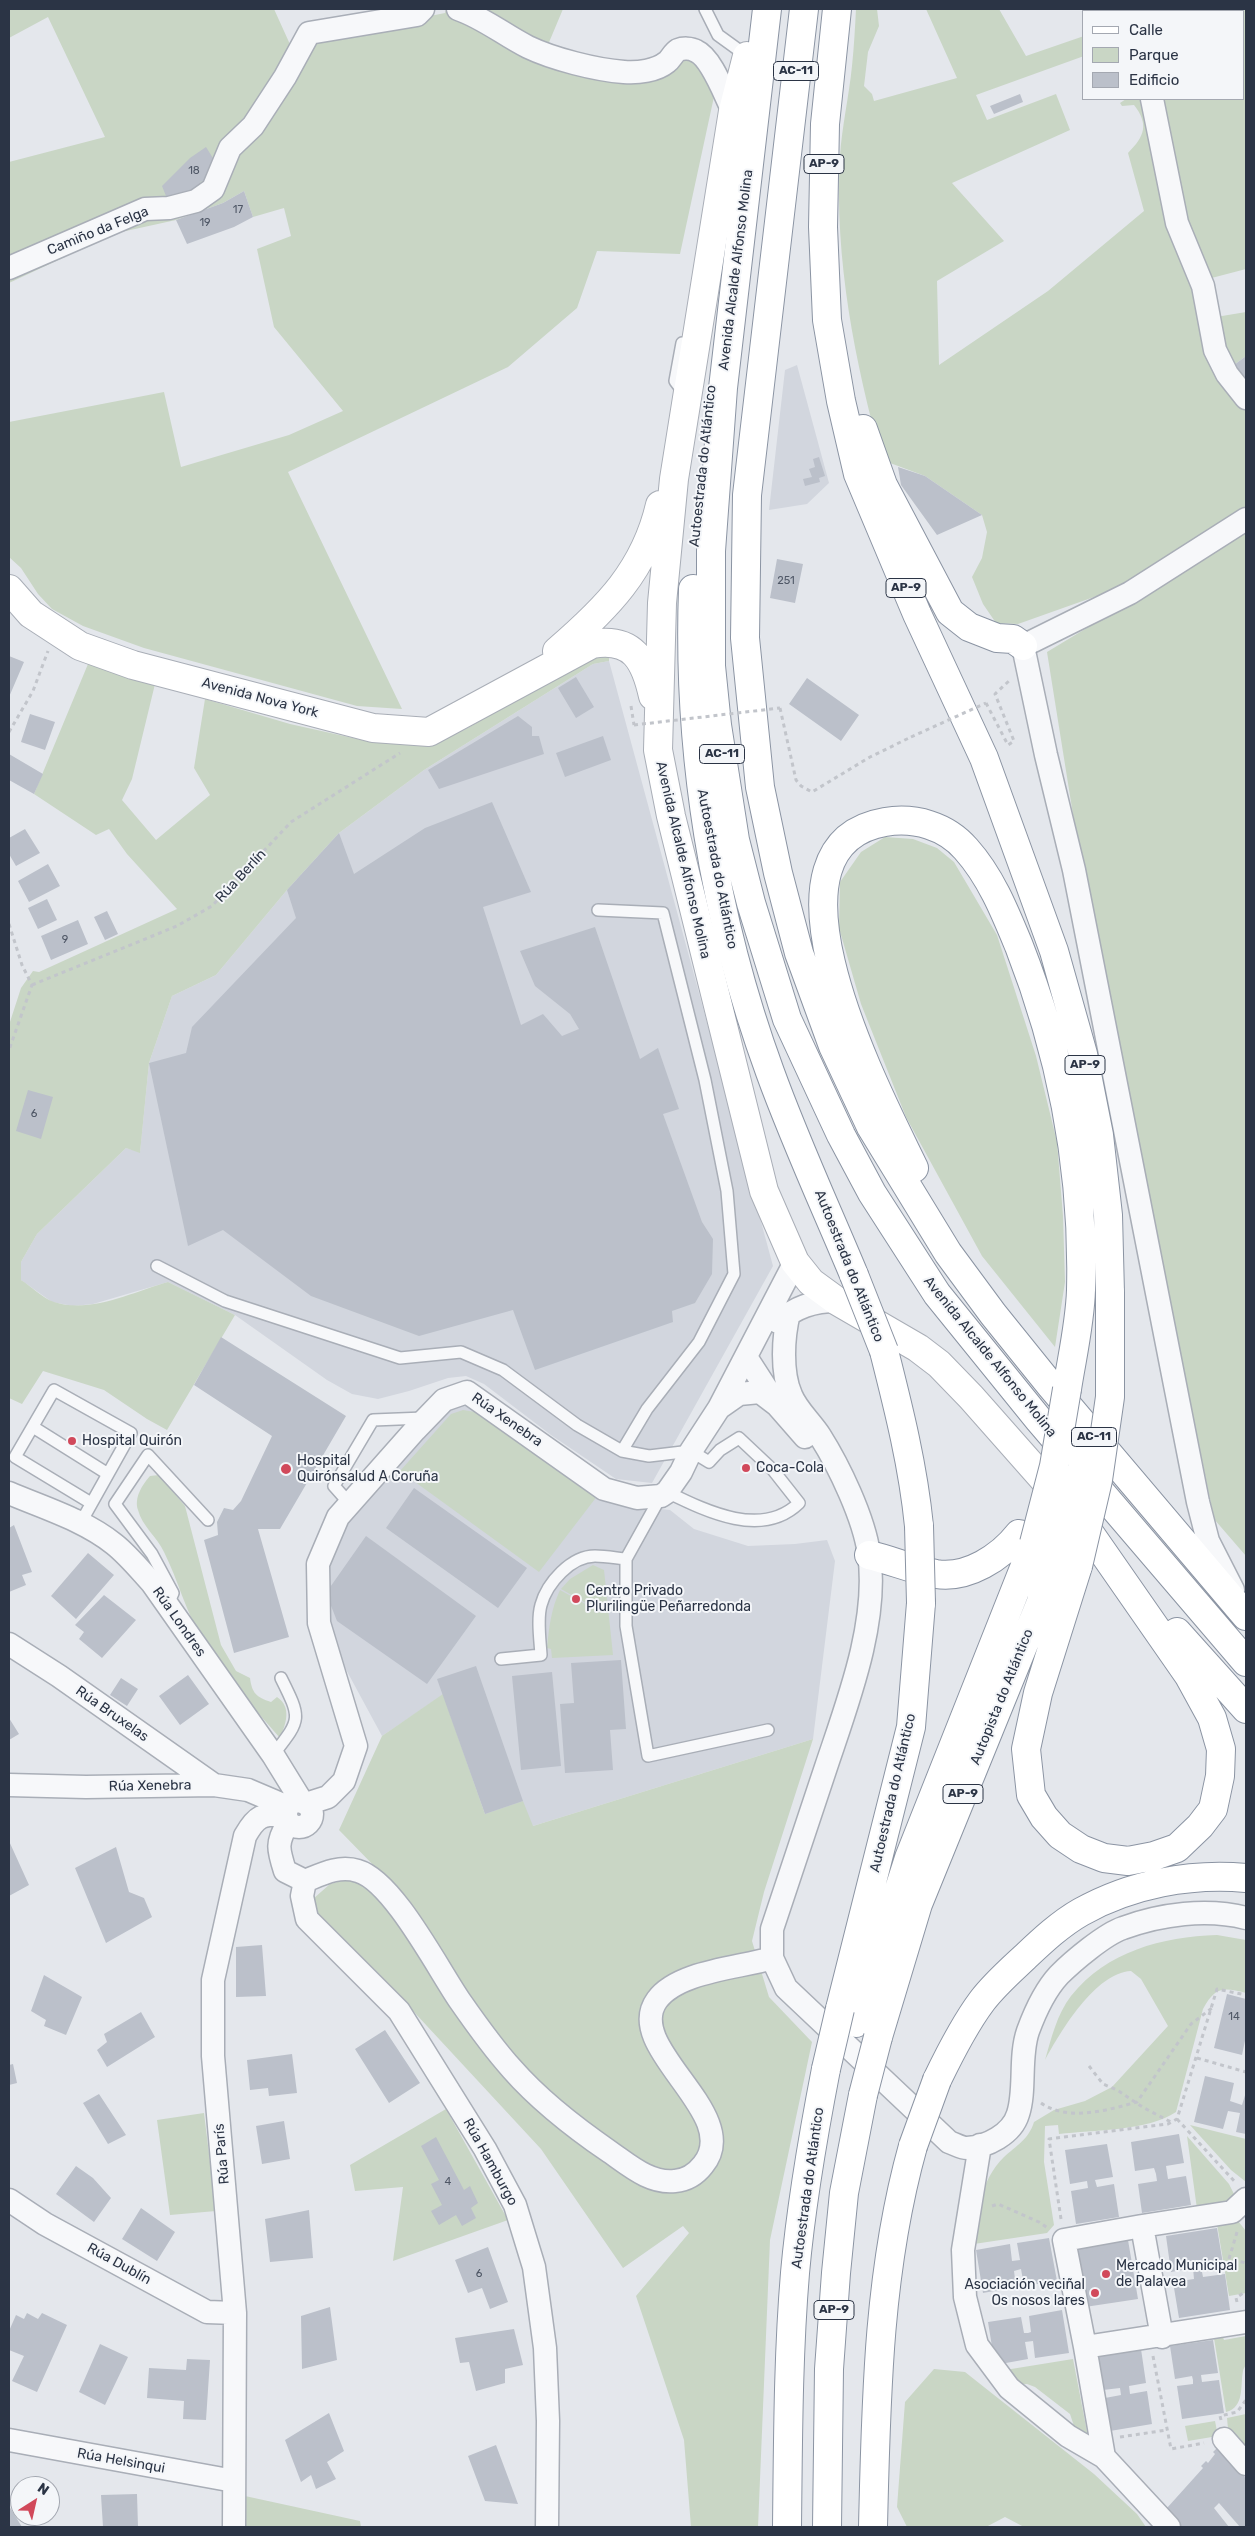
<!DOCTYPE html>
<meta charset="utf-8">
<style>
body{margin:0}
#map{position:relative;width:1255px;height:2536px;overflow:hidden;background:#e4e7ec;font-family:Rubik,sans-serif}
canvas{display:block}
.frame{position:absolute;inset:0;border:10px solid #2b3445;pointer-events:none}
.legend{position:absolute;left:1082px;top:10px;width:162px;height:90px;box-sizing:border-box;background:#f4f6f9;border:1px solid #a4a8b1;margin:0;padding:6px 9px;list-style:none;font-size:15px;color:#2b3445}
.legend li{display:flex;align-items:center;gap:10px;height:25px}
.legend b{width:25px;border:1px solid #a4a8b1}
.north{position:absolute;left:10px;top:2476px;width:50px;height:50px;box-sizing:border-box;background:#f4f6f9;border:1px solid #a4a8b1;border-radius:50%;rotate:35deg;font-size:14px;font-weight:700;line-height:20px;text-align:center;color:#2b3445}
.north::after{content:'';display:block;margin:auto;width:18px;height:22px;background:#d1495b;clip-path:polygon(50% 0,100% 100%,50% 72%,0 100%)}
</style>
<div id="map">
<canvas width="1255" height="2536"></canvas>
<div class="frame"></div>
<ul class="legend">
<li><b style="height:6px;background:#fff"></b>Calle</li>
<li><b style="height:14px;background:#c9d6c5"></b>Parque</li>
<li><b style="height:14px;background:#bbc0ca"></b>Edificio</li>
</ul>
<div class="north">N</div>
</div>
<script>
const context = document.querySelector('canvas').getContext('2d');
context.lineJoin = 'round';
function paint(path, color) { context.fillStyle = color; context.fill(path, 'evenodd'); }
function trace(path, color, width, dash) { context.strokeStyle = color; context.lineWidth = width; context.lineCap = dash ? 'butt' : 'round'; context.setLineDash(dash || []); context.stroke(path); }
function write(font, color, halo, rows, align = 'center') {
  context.font = font + ' Rubik,sans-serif'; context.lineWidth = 4; context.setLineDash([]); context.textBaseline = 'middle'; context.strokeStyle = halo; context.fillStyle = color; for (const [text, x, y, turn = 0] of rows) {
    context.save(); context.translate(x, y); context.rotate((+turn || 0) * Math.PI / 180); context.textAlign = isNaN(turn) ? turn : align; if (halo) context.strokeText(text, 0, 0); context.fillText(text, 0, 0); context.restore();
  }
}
paint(new Path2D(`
 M797,365L829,483L807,504L769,510L785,370Z
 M609,661L773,1266L652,1483L616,1479L551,1435L484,1384L466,1376L448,1378L409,1391L378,1399L352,1394L327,1380L235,1315L168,1282L93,1304L73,1306L52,1302L21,1280V1262L37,1234L126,1148L140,1152L149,1063L172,996L216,975L287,890L339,833L424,770L593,664Z
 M463,1404L482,1409L632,1506L670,1510L694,1529L748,1546L795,1544L827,1540L835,1561L813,1739L533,1826L485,1814L443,1695L382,1736L323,1627V1572L348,1522L448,1408Z`), '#d2d6de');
paint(new Path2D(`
 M9,9H274L298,62L312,37L430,16L445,13L446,9H563L542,59L582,71L688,56L697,62L715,92L680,254L597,251L577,308L508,367L288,472L402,709L357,706L144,648L83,626L52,609L38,594L21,568L9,557V422L164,392L181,467L289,435L343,411L274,327L257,249L291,236L284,208L253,217L244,191L223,203L176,220L103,236L69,255L9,283V162L105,137L48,17L9,38Z
 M856,9H877L879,26L868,52L864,86L872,94L874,101L957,78L926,9H999L1026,56L1084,36V56L976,95L987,120L1056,94L1070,130L952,183L1004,241L937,281L939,365L1048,291L1144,211L1128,153C1145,136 1149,124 1134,105L1122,106L1120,103L1126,99H1145L1161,170L1246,405V515L1163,567L1108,592L1018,624L996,623L983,604L972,577L982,558L987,532L982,515L925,476L882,460C855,362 834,259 840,156C842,126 849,96 852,66C854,47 855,28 856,9Z
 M1151,9H1246V269L1204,280L1156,99H1244V11H1151Z
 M1246,312V356L1230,368L1216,317Z
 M1246,532V1556L1214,1519L1079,852L1047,652Z
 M609,653V661L593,664L424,770L339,833L287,890L216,975L172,996L149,1063L140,1153L126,1148L37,1234L21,1262V1280C31,1286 42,1298 54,1302C90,1314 133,1292 168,1282L235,1315L167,1430L147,1419L104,1390L43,1371L22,1404L9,1398V1025L21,988L33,971L39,972L177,909L127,854L109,829L96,835L34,794L88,664L155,684L132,779L122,800L156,840L210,795L194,768L205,699L290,724L371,742L425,743L464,730L590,658Z
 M885,837L913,839L937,848L954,862L997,935L1036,1056L1057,1142L1063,1216L1065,1282L1055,1347L982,1256L906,1117L861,1004L839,928L840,882L861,852Z
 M463,1410L481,1413L598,1495L539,1572L400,1471L451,1414Z
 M159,1475L185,1506L221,1645L236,1671L250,1678C252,1693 256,1697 271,1702L277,1697C292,1707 286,1724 280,1738C253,1707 223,1675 202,1639C186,1612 178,1580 164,1552C157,1537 142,1526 138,1510C134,1498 142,1485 150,1476Z
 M593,1565L604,1570L613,1655L552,1658L551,1649L547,1648C549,1628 551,1609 560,1590L591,1607H601L591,1606L561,1589L570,1579Z
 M443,1694L485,1814L523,1801L533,1826L813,1739L764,1892L752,1941L769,1997L812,2042L770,2240L758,2527H691L684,2440L636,2296L689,2233L683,2226L623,2268L541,2149L376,1971L318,1919L313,1899L330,1884L379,1871L339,1830L382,1736Z
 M1217,1935L1246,1940V1993C1223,1987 1215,1987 1203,2009L1176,2112C1148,2131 1093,2130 1059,2134L1058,2125L1045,2126L1044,2162L1054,2225L1047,2233L974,2244C977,2213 980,2181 1004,2157C1016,2146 1029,2139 1034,2122L1054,2110L1085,2101L1112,2087L1168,2026L1141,1979L1131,1971C1095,1973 1061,2031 1045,2060C1051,2039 1057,2014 1071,1996C1107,1951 1162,1937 1217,1935Z
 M446,2109L508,2220L393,2261L403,2187L355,2191L350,2165Z
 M204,2113L216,2211L170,2215L157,2120Z
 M1190,2125L1246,2139V2182L1231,2170Z
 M1187,2136L1229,2184L1235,2196L1233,2202L1197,2209Z
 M1238,2221L1246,2231V2293L1229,2296L1217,2224Z
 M1246,2336C1246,2344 1249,2357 1246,2364C1245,2367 1243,2369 1243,2371C1240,2386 1245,2407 1226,2412L1214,2338L1223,2337L1224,2340Z
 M1073,2359L1089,2442L1078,2438L1070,2414L1035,2387L1027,2384L1016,2385L1005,2370Z
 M934,2369L965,2372L1094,2474L1137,2514L1146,2527H1024L1005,2517L986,2527H907L897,2507L905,2402Z
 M1246,2414V2458L1229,2440L1227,2418Z
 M1215,2421L1218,2436L1188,2441L1185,2426Z
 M245,2496L360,2521L361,2527H245Z`), '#c9d6c5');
paint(new Path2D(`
 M1020,94L1023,102L994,114L990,106Z
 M206,147L216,163L208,179L200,182L202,187L168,201L162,186L190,158Z
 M244,191L253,217L234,227L187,244L176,220L223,203Z
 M1246,356V385L1230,368Z
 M819,457L825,476L819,478L820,482L805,486L803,479L812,477L809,469L815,467L813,459Z
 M898,467L925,476L982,515L937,535L901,485Z
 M777,559L803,564L795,603L770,598Z
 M9,656L24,662L9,697Z
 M576,677L594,707L576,718L558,688Z
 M807,678L859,715L841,741L789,704Z
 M30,714L55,722L45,750L21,742Z
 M518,716L532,727V736H539L544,754L439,789L428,770Z
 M603,736L611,760L565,777L556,753Z
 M9,754L43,774L34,794L9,780Z
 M492,802L531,892L483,907L521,1025L543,1014L562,1036L579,1029L570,1014L535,986L520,951L595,927L640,1059L658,1048L679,1109L663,1114L702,1222L713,1239L712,1274L695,1303L672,1311L673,1322L535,1370L513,1310L419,1336L311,1296L223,1230L188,1246L149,1063L186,1053L192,1027L296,918L287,890L339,833L354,874L425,828Z
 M25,829L40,853L16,866L9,854V838Z
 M48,864L60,886L29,902L18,881Z
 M47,899L57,920L38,929L28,908Z
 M107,911L118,934L105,940L94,917Z
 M78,920L88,944L51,960L41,936Z
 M28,1090L53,1097L41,1139L16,1131Z
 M221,1337L346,1416L280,1529H258L289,1637L234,1653L204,1540L218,1535L217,1522L224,1508L233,1510L241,1501L272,1436L194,1385Z
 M414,1488L527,1568L498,1608L386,1528Z
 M14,1525L32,1572L22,1575L26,1585L9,1592V1528Z
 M366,1536L476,1616L427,1684L337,1621L326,1593Z
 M88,1553L114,1575L76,1619L51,1596Z
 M104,1595L136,1620L102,1658L79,1639L84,1632L75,1625Z
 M621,1660L626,1729L610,1730L613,1770L565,1773L560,1704L574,1703L571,1663Z
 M476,1666L523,1801L485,1814L437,1679Z
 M552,1672L561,1766L521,1770L512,1676Z
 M188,1675L209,1704L180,1725L159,1696Z
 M121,1678L138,1689L127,1706L110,1695Z
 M9,1718L19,1734L9,1740Z
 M9,1841L29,1885L9,1896Z
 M116,1847L129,1892L144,1898L152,1917L106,1943L75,1868Z
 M262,1945L266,1996L236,1997V1947Z
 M44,1975L82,1997L66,2035L44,2026L46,2020L31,2011Z
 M1227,1994L1246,1999V2036L1242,2055L1214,2048Z
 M141,2012L155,2037L107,2067L97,2050L107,2042L104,2034Z
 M385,2030L420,2083L389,2103L355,2049Z
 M292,2054L297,2093L269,2096L268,2088L250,2090L247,2060Z
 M13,2064L17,2083L9,2085V2065Z
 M1205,2076L1234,2083L1230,2101L1242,2105L1246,2092V2134L1236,2132L1240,2113L1228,2111L1223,2129L1194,2122Z
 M99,2094L126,2135L108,2144L83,2103Z
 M284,2121L290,2159L262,2164L256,2126Z
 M1179,2134L1184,2163L1166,2166L1168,2179L1186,2176L1191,2205L1142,2213L1138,2184L1157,2181L1156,2174L1154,2168L1135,2171L1131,2142Z
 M436,2137L464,2190L470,2186L478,2203L471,2208L476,2218L462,2226L456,2215L439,2225L431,2211L442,2205L431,2184L439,2180L421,2146Z
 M1107,2144L1113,2177L1095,2180L1097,2187L1114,2184L1119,2217L1076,2224L1071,2191L1088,2188L1087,2181L1070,2184L1065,2150Z
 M76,2166L93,2178L111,2198L94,2222L56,2194Z
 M141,2208L175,2232L157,2261L122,2239Z
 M309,2210L313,2258L270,2262L265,2219Z
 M1217,2228L1223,2264L1201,2267L1203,2277L1225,2274L1230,2310L1179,2318L1173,2282L1194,2279L1193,2268L1171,2272L1166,2236Z
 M1049,2238L1057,2281L1024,2286L1021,2269L1014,2271L1016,2287L983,2293L976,2250L1010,2244L1012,2261L1020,2260L1017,2243Z
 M1128,2240L1138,2299L1085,2307L1075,2248Z
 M488,2247L508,2302L490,2309L482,2288L468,2293L455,2260Z
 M330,2307L337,2360L302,2369L301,2316Z
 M1062,2310L1069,2353L1035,2358L1033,2341L1025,2342L1028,2359L995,2365L988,2322L1021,2317L1024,2333H1028L1031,2332L1029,2316Z
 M27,2313L38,2319L42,2313L67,2325L37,2392L12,2381L24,2356L9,2350V2331L16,2315L24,2319Z
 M514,2329L523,2365L505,2369V2383L476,2391L469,2362L460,2363L455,2338Z
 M1213,2340L1218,2373L1201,2375L1202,2382L1219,2380L1224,2413L1182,2419L1177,2386L1193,2384V2380L1192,2376L1175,2379L1170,2346Z
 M100,2344L128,2357L105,2405L79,2392Z
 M1141,2349L1146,2383L1129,2386L1130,2394L1147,2391L1152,2424L1110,2431L1105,2398L1121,2395L1120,2388L1103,2390L1098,2355Z
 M187,2359L210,2360L206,2420L183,2419L184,2401L147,2398L149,2368L186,2370Z
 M329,2413L344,2451L327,2462L336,2479L316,2489L311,2475L301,2482L285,2440Z
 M496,2445L518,2504L485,2501L468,2456Z
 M1218,2447L1246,2474L1244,2476L1246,2479V2527H1240L1219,2503L1214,2508L1229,2527H1182L1167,2508L1203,2468L1201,2466L1206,2461L1208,2463L1215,2454L1213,2452Z
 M137,2494L138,2527H103L101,2495Z
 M9,2506L22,2527H9Z`), '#bbc0ca');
const lane = new Path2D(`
 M705,9L718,35L747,56
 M682,343L675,381L684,393
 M598,910L663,913L705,1080L727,1191L734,1274L699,1342L647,1409L622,1451L649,1456L691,1451L709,1462L720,1450L739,1438L773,1470L799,1503C762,1539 706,1511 667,1492
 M157,1266L225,1301L400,1358L461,1352L503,1370L577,1425L622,1451
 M33,1427L108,1474
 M661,1496L626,1559V1626L648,1756L768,1730
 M350,1504L334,1486L373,1420L424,1418
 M80,1524L131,1433L54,1390L15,1457L91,1503
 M169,1602L173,1593L152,1554L115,1504L148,1455L208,1520
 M501,1659L541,1655C540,1639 537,1619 541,1605C547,1583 571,1556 595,1556C605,1556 616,1558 626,1559
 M273,1755C301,1719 302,1720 281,1678`);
const street = new Path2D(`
 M458,9C484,18 504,35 528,47C553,59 596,70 624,72C638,73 656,71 667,62C671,59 673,53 678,50C683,48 691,48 696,51C712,58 725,96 733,111
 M1148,11V9
 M1152,99L1177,223L1203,286L1215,350L1227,374L1246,398
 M9,268L145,209L169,208L196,201L213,189L230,148L253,126L285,77L309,33L417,15L423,9
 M789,1313C783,1337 781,1372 791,1395C797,1410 811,1422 820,1436C839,1466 864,1518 869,1554C879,1622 847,1704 826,1767C808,1821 790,1875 772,1929V1958L786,1988L949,2142C955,2144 961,2148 967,2148C987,2147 1012,2134 1018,2114C1026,2090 1019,2057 1028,2031C1035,2012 1045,1990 1059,1975C1073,1961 1105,1934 1123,1928C1161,1914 1207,1908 1246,1918
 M778,1322C796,1307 813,1301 837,1301
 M746,1357L777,1405L805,1437
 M719,1408L739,1394L760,1392L777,1405
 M9,1493C44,1508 84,1520 114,1544C128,1555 140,1570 152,1583L273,1755L302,1802
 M1233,1590L1208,1541L1198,1502L1074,870L1046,755L1023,646L1130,593L1246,519
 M9,1644L59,1676L214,1785
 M9,1785L86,1787L214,1785L248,1790L288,1807
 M286 1814a13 13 0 1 1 26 0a13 13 0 1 1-26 0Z
 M306,1804L328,1797L344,1781L356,1746L319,1623L318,1564L338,1517L415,1430L444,1400L467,1392L604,1489L637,1498L661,1496L667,1492L681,1472L691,1451L719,1408L795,1262
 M288,1823C276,1843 278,1849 285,1871L305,1881C322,1874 339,1865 358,1871C393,1881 438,1969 460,2001C476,2024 493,2048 512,2069C540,2101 575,2128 610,2152C629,2165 650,2184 675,2181C687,2180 696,2174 703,2165C745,2114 622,2048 657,2000C678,1971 740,1968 772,1958
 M305,1881L302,1896L307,1919L399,2011L485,2149L515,2205L534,2267L545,2348L548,2421L547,2527
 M980,2145L963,2250L965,2297L977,2345L1009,2388L1068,2436L1104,2457L1169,2527
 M9,2200L45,2224L207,2312L235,2313
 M1162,2337L1142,2226L1232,2212L1246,2199
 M1085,2347L1064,2240L1142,2226
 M1224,2439L1246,2464
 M9,2440L234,2481
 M1104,2457L1085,2347L1246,2322
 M234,2527L235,2313L213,2056V1980L245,1836C257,1815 262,1814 285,1815`);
const secondary = new Path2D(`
 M747,56L733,111L674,479L662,603L658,750L671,816L764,1191L795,1262L811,1282L837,1301L918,1348L939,1364L971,1397L1062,1500
 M9,589L31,614L80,646L133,665L373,728L429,732L592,644C633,637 645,660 653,696
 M557,651C607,608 645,570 660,505`);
const highway = new Path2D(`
 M767,9L723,388L711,551V666L717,725L735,840L751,903L787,1019L841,1135L872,1193L937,1294L1039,1420L1246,1662
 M804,9L747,495L745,638L760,787L778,873L799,953L833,1046L871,1127L948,1253L993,1314L1051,1386L1246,1616
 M837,9L825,124L823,227L827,320L841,401L858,474L917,614L984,758L1054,951L1083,1054L1099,1135L1108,1215L1110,1293
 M863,429L883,485L950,612L969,627L997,638L1013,639L1023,646
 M693,589C687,753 714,919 770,1072C795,1141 826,1208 854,1275
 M914,1168C882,1101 745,846 885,822C915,817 946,826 966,849C991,877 1005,912 1019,946C1062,1056 1084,1172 1081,1290C1080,1323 1072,1357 1067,1389
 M884,1351C899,1410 913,1466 919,1526
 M869,1555C891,1560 914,1570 936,1574C968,1579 1001,1557 1019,1534
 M1078,1566L1038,1693L1026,1749L1031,1795L1044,1817L1060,1835L1081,1849L1104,1858L1128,1861L1154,1856L1177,1848L1200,1826L1213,1809L1220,1776L1221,1749L1212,1718L1189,1676L1084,1525
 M1177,1632L1246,1709
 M840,2009L911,1727L921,1603
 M856,2023L909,1858L1034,1543
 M878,2037L918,1904L1041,1602L1055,1554
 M937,2080C950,2053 964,2025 982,2001C994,1985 1010,1971 1025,1957C1042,1941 1060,1924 1081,1912C1131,1884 1190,1873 1246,1878
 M787,2527C788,2442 788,2357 795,2273C801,2205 813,2136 826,2069
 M827,2527L829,2369L836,2273L844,2193L863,2095
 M873,2527C876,2399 878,2271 913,2146`);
trace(lane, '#a9aeb7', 14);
trace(street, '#a9aeb7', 25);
trace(secondary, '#a9aeb7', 30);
trace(highway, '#8b94a3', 30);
trace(new Path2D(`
 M986,703L1008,745L1014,741L995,694L1010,680
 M631,706L634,725
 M780,708L796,780L801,786L812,792L870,757L911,737
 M9,732L33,691L48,651
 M9,924L22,965L32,985L9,1050
 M32,985L177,926L212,906L291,822L400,753
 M1197,2058L1246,2072
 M1089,2066L1103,2084L1117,2090L1144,2108L1171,2122
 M1041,2103C1068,2122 1108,2110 1137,2102L1191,2024L1212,2008
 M1177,2119L1236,2183
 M992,2206L998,2204L1039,2222L1049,2229
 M1061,2219L1049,2139L1168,2124L1177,2119L1217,1989L1246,1995
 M1237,2232L1229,2259L1246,2263
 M1237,2302L1236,2298L1246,2291
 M1153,2356L1171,2449L1204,2443
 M1221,2420L1220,2416L1237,2412L1246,2400
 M1120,2437L1167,2430`), '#c2c5cb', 3, [4, 4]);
trace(lane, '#f7f8fa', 11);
trace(street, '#f7f8fa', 22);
trace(secondary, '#fff', 28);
trace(highway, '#fff', 28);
const highwayBridge = new Path2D(`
 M854,1275L884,1351
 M919,1526L921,1603
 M1034,1543L1054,1466L1067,1389
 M1055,1554L1082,1469L1085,1447
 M1078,1566L1098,1480L1110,1397V1293
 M826,2069L840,2009
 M863,2095L878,2037
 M913,2146L937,2080`);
trace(highwayBridge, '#8b94a3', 30, []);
trace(new Path2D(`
 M634,725L780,708
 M911,737L986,703`), '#c2c5cb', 3, [4, 4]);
trace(highwayBridge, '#fff', 28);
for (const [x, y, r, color] of [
 [72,1441,5,"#d1495b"],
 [746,1468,5,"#d1495b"],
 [286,1469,6,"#d1495b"],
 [576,1599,5,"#d1495b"],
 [1106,2274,5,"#d1495b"],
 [1095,2293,5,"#d1495b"]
]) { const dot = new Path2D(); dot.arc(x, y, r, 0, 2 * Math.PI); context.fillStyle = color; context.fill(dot); trace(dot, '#f4f6f9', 2); }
write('11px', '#4f5766', null, [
 ["18",194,171],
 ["17",238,210],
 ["19",205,223],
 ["251",786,581],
 ["9",65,940],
 ["6",34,1114],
 ["14",1234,2017],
 ["4",448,2182],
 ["6",479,2274]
]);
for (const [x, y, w] of [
 [796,71,45],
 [824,164,40],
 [906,588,40],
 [722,754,45],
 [1085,1065,40],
 [1094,1437,45],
 [963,1794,40],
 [834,2310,40]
]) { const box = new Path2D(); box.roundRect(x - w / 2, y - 9.5, w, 19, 4); context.fillStyle = '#f4f6f9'; context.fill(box); trace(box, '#2b3445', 1); }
write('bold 12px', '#2b3445', null, [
 ["AC-11",796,71],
 ["AP-9",824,164],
 ["AP-9",906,588],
 ["AC-11",722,754],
 ["AP-9",1085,1065],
 ["AC-11",1094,1437],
 ["AP-9",963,1794],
 ["AP-9",834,2310]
]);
write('14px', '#2b3445', '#f4f6f9', [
 ["Camiño da Felga",98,231,-22],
 ["Avenida Alcalde Alfonso Molina",736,270,-83],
 ["Autoestrada do Atlántico",703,466,-84],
 ["Avenida Nova York",260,698,15],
 ["Avenida Alcalde Alfonso Molina",683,860,77],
 ["Autoestrada do Atlántico",717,869,79],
 ["Rúa Berlín",241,876,-47],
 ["Autoestrada do Atlántico",849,1266,68],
 ["Avenida Alcalde Alfonso Molina",990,1357,51],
 ["Rúa Xenebra",507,1420,35],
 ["Rúa Londres",179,1622,55],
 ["Autopista do Atlántico",1002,1697,-68],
 ["Rúa Bruxelas",112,1714,35],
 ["Rúa Xenebra",150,1786,-1],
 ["Autoestrada do Atlántico",893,1793,-77],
 ["Rúa París",222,2154,-95],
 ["Rúa Hamburgo",490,2162,61],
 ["Autoestrada do Atlántico",808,2188,-82],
 ["Rúa Dublín",119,2264,29],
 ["Rúa Helsinqui",121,2461,10]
]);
write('14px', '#2b3445', '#f4f6f9', [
 ["Hospital Quirón",82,1441],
 ["Hospital",297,1461],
 ["Quirónsalud A Coruña",297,1477],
 ["Coca-Cola",756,1468],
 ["Centro Privado",586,1591],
 ["Plurilingüe Peñarredonda",586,1607],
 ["Mercado Municipal",1116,2266],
 ["de Palavea",1116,2282],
 ["Asociación veciñal",1085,2285,"right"],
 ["Os nosos lares",1085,2301,"right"]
], 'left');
</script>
